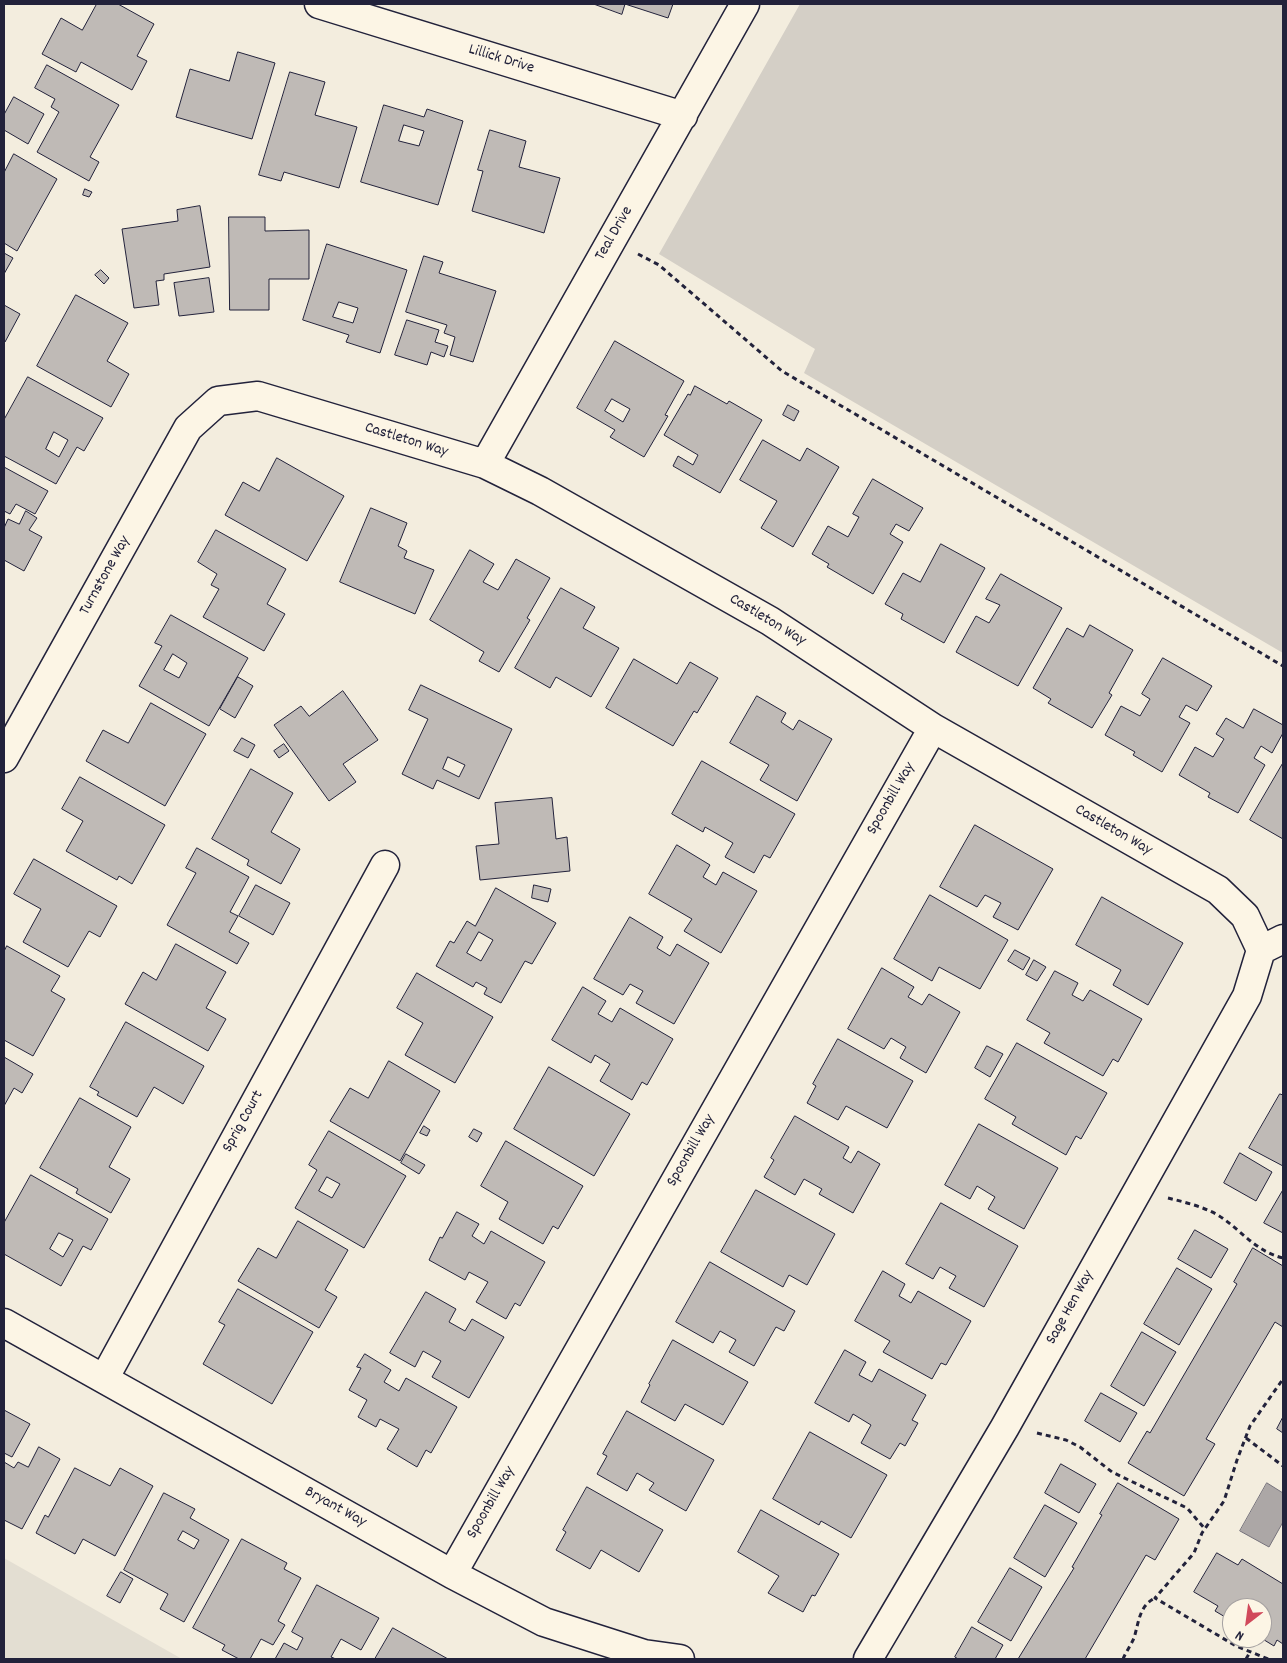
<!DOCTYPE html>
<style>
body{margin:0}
#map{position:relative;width:1287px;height:1663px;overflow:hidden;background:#f3edde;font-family:Dekko,sans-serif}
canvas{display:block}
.frame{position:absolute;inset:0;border:5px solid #22223b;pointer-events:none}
.north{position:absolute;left:1222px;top:1598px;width:50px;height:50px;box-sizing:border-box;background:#fcf5e5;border:1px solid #a5a1a1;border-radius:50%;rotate:210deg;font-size:14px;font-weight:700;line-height:20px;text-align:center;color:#22223b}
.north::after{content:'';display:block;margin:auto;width:18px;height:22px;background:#d1495b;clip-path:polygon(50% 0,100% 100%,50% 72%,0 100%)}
</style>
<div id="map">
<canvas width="1287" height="1663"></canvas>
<div class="frame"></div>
<div class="north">N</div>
</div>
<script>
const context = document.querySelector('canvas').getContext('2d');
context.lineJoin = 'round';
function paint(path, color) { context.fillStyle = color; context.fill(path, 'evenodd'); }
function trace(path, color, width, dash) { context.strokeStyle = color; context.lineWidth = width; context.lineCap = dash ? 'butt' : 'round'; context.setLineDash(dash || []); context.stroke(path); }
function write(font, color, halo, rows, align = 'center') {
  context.font = font + ' Dekko,sans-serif'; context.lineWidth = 4; context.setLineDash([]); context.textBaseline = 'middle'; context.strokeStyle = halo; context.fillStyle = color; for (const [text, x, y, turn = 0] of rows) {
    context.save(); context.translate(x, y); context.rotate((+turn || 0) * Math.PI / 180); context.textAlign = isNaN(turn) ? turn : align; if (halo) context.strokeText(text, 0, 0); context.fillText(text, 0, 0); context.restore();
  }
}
paint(new Path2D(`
 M4,1558L182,1659H4Z`), '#e3ded2');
paint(new Path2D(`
 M800,4H1283V653L804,373L815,349L659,254Z`), '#d4cfc6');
const water = new Path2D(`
 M1267,1483L1283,1493V1522L1269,1547L1240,1531Z`);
paint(water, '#aca7a6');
trace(water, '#75727b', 1);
const building = new Path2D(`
 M97,4H118L154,24L137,56L147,61L132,90L81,62L76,72L42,54L61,18L82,30Z
 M594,4H673L668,18L625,4L622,14Z
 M238,52L275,63L252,139L176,117L190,69L229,81Z
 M47,65L119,105L90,157L99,162L89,181L37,152L59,112L51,107L55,99L35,88Z
 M290,72L325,82L315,115L357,127L339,188L284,172L281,181L259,175Z
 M14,97L44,114L28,144L4,130V115Z
 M384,105L424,117L427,109L463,121L438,205L361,182ZM404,125L424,131L419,146L399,141Z
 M490,130L526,141L519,167L560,178L544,233L472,211L483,171L478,170Z
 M14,154L57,179L17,251L4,243V173Z
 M85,189L92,192L89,197L83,195Z
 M200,206L210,267L164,274V280L156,281L159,305L134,308L122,229L178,221L177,210Z
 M229,217H265V231L309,230V279H269V310H230Z
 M327,244L407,270L380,353L346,342L349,335L303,320ZM339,302L358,308L353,323L333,317Z
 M4,253L13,258L4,274Z
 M424,256L443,262L439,273L496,291L473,362L450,355L455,337L444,333L447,325L406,312Z
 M101,270L109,278L104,284L95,275Z
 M209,278L214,312L179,316L174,283Z
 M76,295L128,323L107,361L129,374L111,407L37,366Z
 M4,305L20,314L5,342L4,341Z
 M407,320L439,330L435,342L448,346L444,357L431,352L427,365L395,355Z
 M615,341L684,381L665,415L668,416L644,457L610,437L615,430L577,408ZM612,399L630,409L623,422L605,411Z
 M28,377L103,418L84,451L77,447L56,484L4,456V420ZM54,432L68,440L59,457L46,449Z
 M695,386L727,404L729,401L762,420L720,493L673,466L678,456L693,465L698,455L664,435L688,394L690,395Z
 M788,405L799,411L794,421L783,415Z
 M763,440L800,461L807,448L839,467L793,547L761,528L777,501L740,480Z
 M277,458L344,496L307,561L225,515L243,482L259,491Z
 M4,467L48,491L35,514L16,504L10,514L4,511Z
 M873,479L923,508L909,531L896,524L890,534L903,542L873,594L827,567L829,564L812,554L828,526L848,537L859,517L853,514Z
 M371,508L407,523L398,546L407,551L404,558L434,570L415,614L340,582Z
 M26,511L37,518L29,530L42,537L24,571L4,560V528L8,519L19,524Z
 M216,530L286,569L267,604L285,614L264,651L203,617L219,589L211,585L217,574L198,562Z
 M941,544L985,568L944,643L901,619L903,614L885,604L903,573L920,582Z
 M470,550L494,564L483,582L498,590L516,559L550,578L527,618L530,620L499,672L479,661L484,652L430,620Z
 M1001,574L1062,608L1018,686L956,652L976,616L989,623L1000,605L986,599Z
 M561,588L595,607L583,628L619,648L591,697L556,677L550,688L515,668Z
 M171,615L248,658L209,726L139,686L162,646L155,643ZM173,654L187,663L179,678L164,670Z
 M1090,625L1133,650L1109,693L1112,695L1092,728L1048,703L1051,699L1033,688L1067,628L1083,637Z
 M1163,658L1212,686L1197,711L1186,705L1179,717L1190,723L1162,772L1133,755L1135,752L1105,735L1121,706L1140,716L1150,699L1142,694Z
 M634,659L677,684L690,662L718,678L697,713L694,711L673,746L606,708Z
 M238,677L253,686L235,718L220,709Z
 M421,685L512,729L479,799L437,780L433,789L402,774L428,719L409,710ZM448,757L465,765L459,777L443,769Z
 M343,691L378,740L343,764L356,782L329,801L274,725L301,706L309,716Z
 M757,696L786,713L781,722L793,730L799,720L832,739L797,801L760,780L769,765L730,743Z
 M151,703L206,734L165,806L86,761L103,730L128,743Z
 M1254,709L1283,725V733L1272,753L1261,746L1254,758L1265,765L1238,813L1208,797L1210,793L1179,775L1195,747L1213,757L1224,739L1216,734L1226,718L1243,728Z
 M242,738L255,745L248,758L234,751Z
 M284,744L289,751L279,758L274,751Z
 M702,761L795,814L770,858L764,855L754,873L725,857L733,843L705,827L703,832L672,814Z
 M1283,763V839L1250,820Z
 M251,769L293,793L271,832L300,849L281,884L247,865L249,860L212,839Z
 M80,777L165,825L132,884L119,876L117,880L66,851L83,821L62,809Z
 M552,798L556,839L567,837L570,871L480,880L476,846L499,844L495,803Z
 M975,825L1053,869L1018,930L993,917L1001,903L985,895L977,907L940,887Z
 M677,845L710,865L703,877L716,885L723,872L757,891L721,953L684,931L692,919L649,894Z
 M197,848L249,877L230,912L238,916L229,932L249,943L237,964L167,925L196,873L186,868Z
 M34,859L117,906L100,937L89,931L68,967L23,942L41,909L14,894Z
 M256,885L290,903L273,935L239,916Z
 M534,885L551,889L548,902L532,898Z
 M496,888L556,923L532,964L525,961L501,1003L484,994L487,988L476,982L473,987L436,966L450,941L454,943L467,921L475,926ZM479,932L493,940L481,961L467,953Z
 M930,895L1008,940L980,989L939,967L932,981L894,959Z
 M1102,897L1183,943L1148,1005L1113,985L1121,970L1076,945Z
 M630,917L663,937L657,948L670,956L677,944L709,963L674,1024L636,1003L643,991L630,984L623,995L594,979Z
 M176,944L226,972L206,1008L226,1019L208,1051L125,1004L143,972L156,980Z
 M7,946L60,976L51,991L65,999L33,1056L4,1040V952Z
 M1015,950L1030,958L1023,970L1008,961Z
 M1034,960L1046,967L1037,981L1026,975Z
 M882,968L914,987L908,997L922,1005L929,994L960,1012L926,1073L900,1058L906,1047L891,1038L884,1049L848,1029Z
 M1055,971L1078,983L1072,995L1083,1001L1090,990L1142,1019L1118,1062L1113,1059L1103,1076L1044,1043L1050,1033L1027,1020Z
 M417,973L493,1017L455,1083L405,1055L423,1023L397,1008Z
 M583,987L606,1001L598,1014L612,1022L620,1008L673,1039L647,1085L642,1082L632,1100L600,1081L610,1064L595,1055L591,1063L552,1040Z
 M126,1022L204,1066L183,1104L154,1087L137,1117L97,1095L99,1092L90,1087Z
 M838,1039L913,1081L887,1128L846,1106L838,1120L807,1103L816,1086L813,1084Z
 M1017,1043L1107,1093L1081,1139L1076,1136L1066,1155L1012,1124L1016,1117L985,1099Z
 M987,1046L1003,1054L990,1077L975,1068Z
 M4,1057L33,1074L22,1093L14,1088L4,1106Z
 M389,1061L440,1091L400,1161L330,1121L350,1088L368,1098Z
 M549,1067L630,1114L594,1176L514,1129Z
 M1280,1094L1283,1095V1166L1249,1148Z
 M80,1098L131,1127L109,1167L130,1179L111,1213L76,1193L78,1189L40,1168Z
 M795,1116L849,1147L843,1158L851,1163L858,1151L880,1164L853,1213L819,1194L822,1189L804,1179L795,1195L764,1177L774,1160L771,1158Z
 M979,1124L1058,1168L1024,1229L988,1209L995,1197L977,1186L970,1199L945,1185Z
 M424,1126L430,1130L427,1136L420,1133Z
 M474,1129L482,1133L477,1142L469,1137Z
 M329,1131L406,1176L364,1248L295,1208L317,1170L309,1165ZM327,1177L340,1184L332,1198L319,1191Z
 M506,1141L583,1186L558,1229L553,1226L543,1244L499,1219L508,1202L481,1186Z
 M1240,1153L1272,1172L1256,1201L1224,1183Z
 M406,1154L425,1165L419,1174L401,1163Z
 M31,1175L108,1219L91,1250L83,1246L61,1286L4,1254V1223ZM59,1233L73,1240L63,1257L50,1249Z
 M756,1190L835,1234L807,1285L789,1275L783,1287L721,1252Z
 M1283,1190V1233L1264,1223Z
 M941,1203L1018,1246L984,1307L949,1288L956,1276L940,1267L933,1279L906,1264Z
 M457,1212L479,1224L472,1236L484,1244L491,1231L545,1262L520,1306L515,1303L506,1319L476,1302L488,1282L469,1272L465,1280L429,1260L440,1237L442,1238Z
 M298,1221L348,1250L325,1290L337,1297L319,1328L238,1281L258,1248L276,1258Z
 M1195,1230L1228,1249L1211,1278L1178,1259Z
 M1253,1248L1283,1266V1327L1275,1322L1206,1439L1215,1444L1184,1496L1128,1463L1147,1431L1150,1433L1237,1284L1234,1282Z
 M710,1262L795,1311L784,1331L776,1327L754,1366L729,1352L736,1340L720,1331L713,1343L676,1322Z
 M1177,1268L1212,1289L1179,1345L1144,1324Z
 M883,1271L905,1284L899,1296L911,1303L918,1291L971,1321L946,1365L941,1363L932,1379L883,1352L890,1341L855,1321Z
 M238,1289L313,1332L272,1404L203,1364L225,1325L219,1322Z
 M426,1292L456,1309L449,1322L465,1331L472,1319L504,1337L469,1398L432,1377L441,1361L423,1351L415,1367L390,1353Z
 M1142,1332L1176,1352L1144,1406L1111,1386Z
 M673,1340L748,1382L723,1425L685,1404L675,1421L641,1402L650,1385L649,1384Z
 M845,1350L866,1362L859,1375L872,1382L879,1369L926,1395L912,1420L918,1423L905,1446L900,1443L890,1459L861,1443L871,1425L853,1414L849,1422L815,1403Z
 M365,1354L391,1370L384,1382L399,1391L406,1378L457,1407L431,1453L426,1450L417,1467L387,1449L399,1429L380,1419L376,1427L358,1417L367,1400L349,1390L361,1368L357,1367Z
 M1101,1393L1137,1413L1120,1442L1085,1421Z
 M4,1410L30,1424L12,1457L4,1453Z
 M627,1411L714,1460L686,1511L649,1490L654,1483L637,1473L627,1491L597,1474L607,1456L603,1454Z
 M1283,1417V1433L1277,1429Z
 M810,1432L887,1475L851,1538L821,1521L819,1525L773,1499Z
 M39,1447L60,1459L22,1529L4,1520V1462L14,1468L18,1462L28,1467Z
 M1061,1464L1096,1484L1079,1513L1045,1493Z
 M75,1468L110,1486L120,1468L153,1486L115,1556L83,1539L75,1554L36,1533L45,1515L48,1517Z
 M1118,1483L1179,1519L1155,1560L1146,1555L1085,1659H1018L1074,1568L1072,1567L1102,1515L1100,1514Z
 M587,1487L663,1530L639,1572L601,1550L590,1569L556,1550L566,1532L563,1530Z
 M164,1493L195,1509L190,1518L229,1540L184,1622L160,1609L168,1594L124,1570ZM183,1531L199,1540L194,1549L178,1540Z
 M1045,1505L1077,1523L1045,1577L1014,1558Z
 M761,1510L839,1554L815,1596L812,1595L803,1612L768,1593L779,1576L738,1552Z
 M242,1539L287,1563L284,1569L301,1578L278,1621L285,1625L273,1645L261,1639L250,1659H239L222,1650L225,1645L193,1628Z
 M1217,1553L1238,1565L1242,1559L1283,1584V1644L1277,1640L1274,1646L1261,1638L1262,1608H1232V1621L1215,1611L1218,1606L1194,1592Z
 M1010,1568L1042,1587L1011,1641L978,1622Z
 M121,1572L133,1579L120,1603L107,1596Z
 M317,1585L379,1618L361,1650L341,1639L331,1657L336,1659H275L284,1643L297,1650L303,1638L292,1632Z
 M972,1627L1003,1645L995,1659H958L955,1657Z
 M393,1628L448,1659H375Z`);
paint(building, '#bfbab6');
trace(building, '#22223b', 1);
const minor = new Path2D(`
 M319,4L683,116
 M485,464L745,4
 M4,758L188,428L218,401L258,396L485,464L540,491L770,621L933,728L1218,890L1245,916L1261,950
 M1261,950L1283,939
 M4,1323L452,1574L544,1622L644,1654L680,1659
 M104,1379L385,865
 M452,1574L933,728
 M868,1659L1005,1427L1247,996L1261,950`);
trace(minor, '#22223b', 31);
trace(new Path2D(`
 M638,254L659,265L782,371L1283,666
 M1168,1198C1184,1202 1201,1206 1216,1214C1240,1228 1254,1251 1283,1258
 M1037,1433L1066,1440L1080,1447L1112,1472L1187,1508L1205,1529
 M1246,1438L1283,1466
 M1123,1659C1126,1652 1131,1645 1134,1638C1139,1622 1139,1606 1155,1598
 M1246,1659L1250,1652
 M1268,1659L1236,1646L1155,1598L1194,1553L1202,1533L1224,1501L1237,1460L1250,1426L1283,1379`), '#22223b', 3, [5, 4]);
trace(minor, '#fcf5e5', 28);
write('16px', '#22223b', '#fcf5e5', [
 ["Lillick Drive",501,60,17],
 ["Teal Drive",615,234,-60],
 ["Castleton Way",406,441,17],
 ["Turnstone Way",106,576,-61],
 ["Castleton Way",767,621,31],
 ["Spoonbill Way",892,799,-60],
 ["Castleton Way",1113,831,30],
 ["Sprig Court",244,1122,-61],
 ["Spoonbill Way",692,1151,-60],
 ["Sage Hen Way",1071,1308,-61],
 ["Spoonbill Way",492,1503,-60],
 ["Bryant Way",335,1508,29]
]);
</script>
